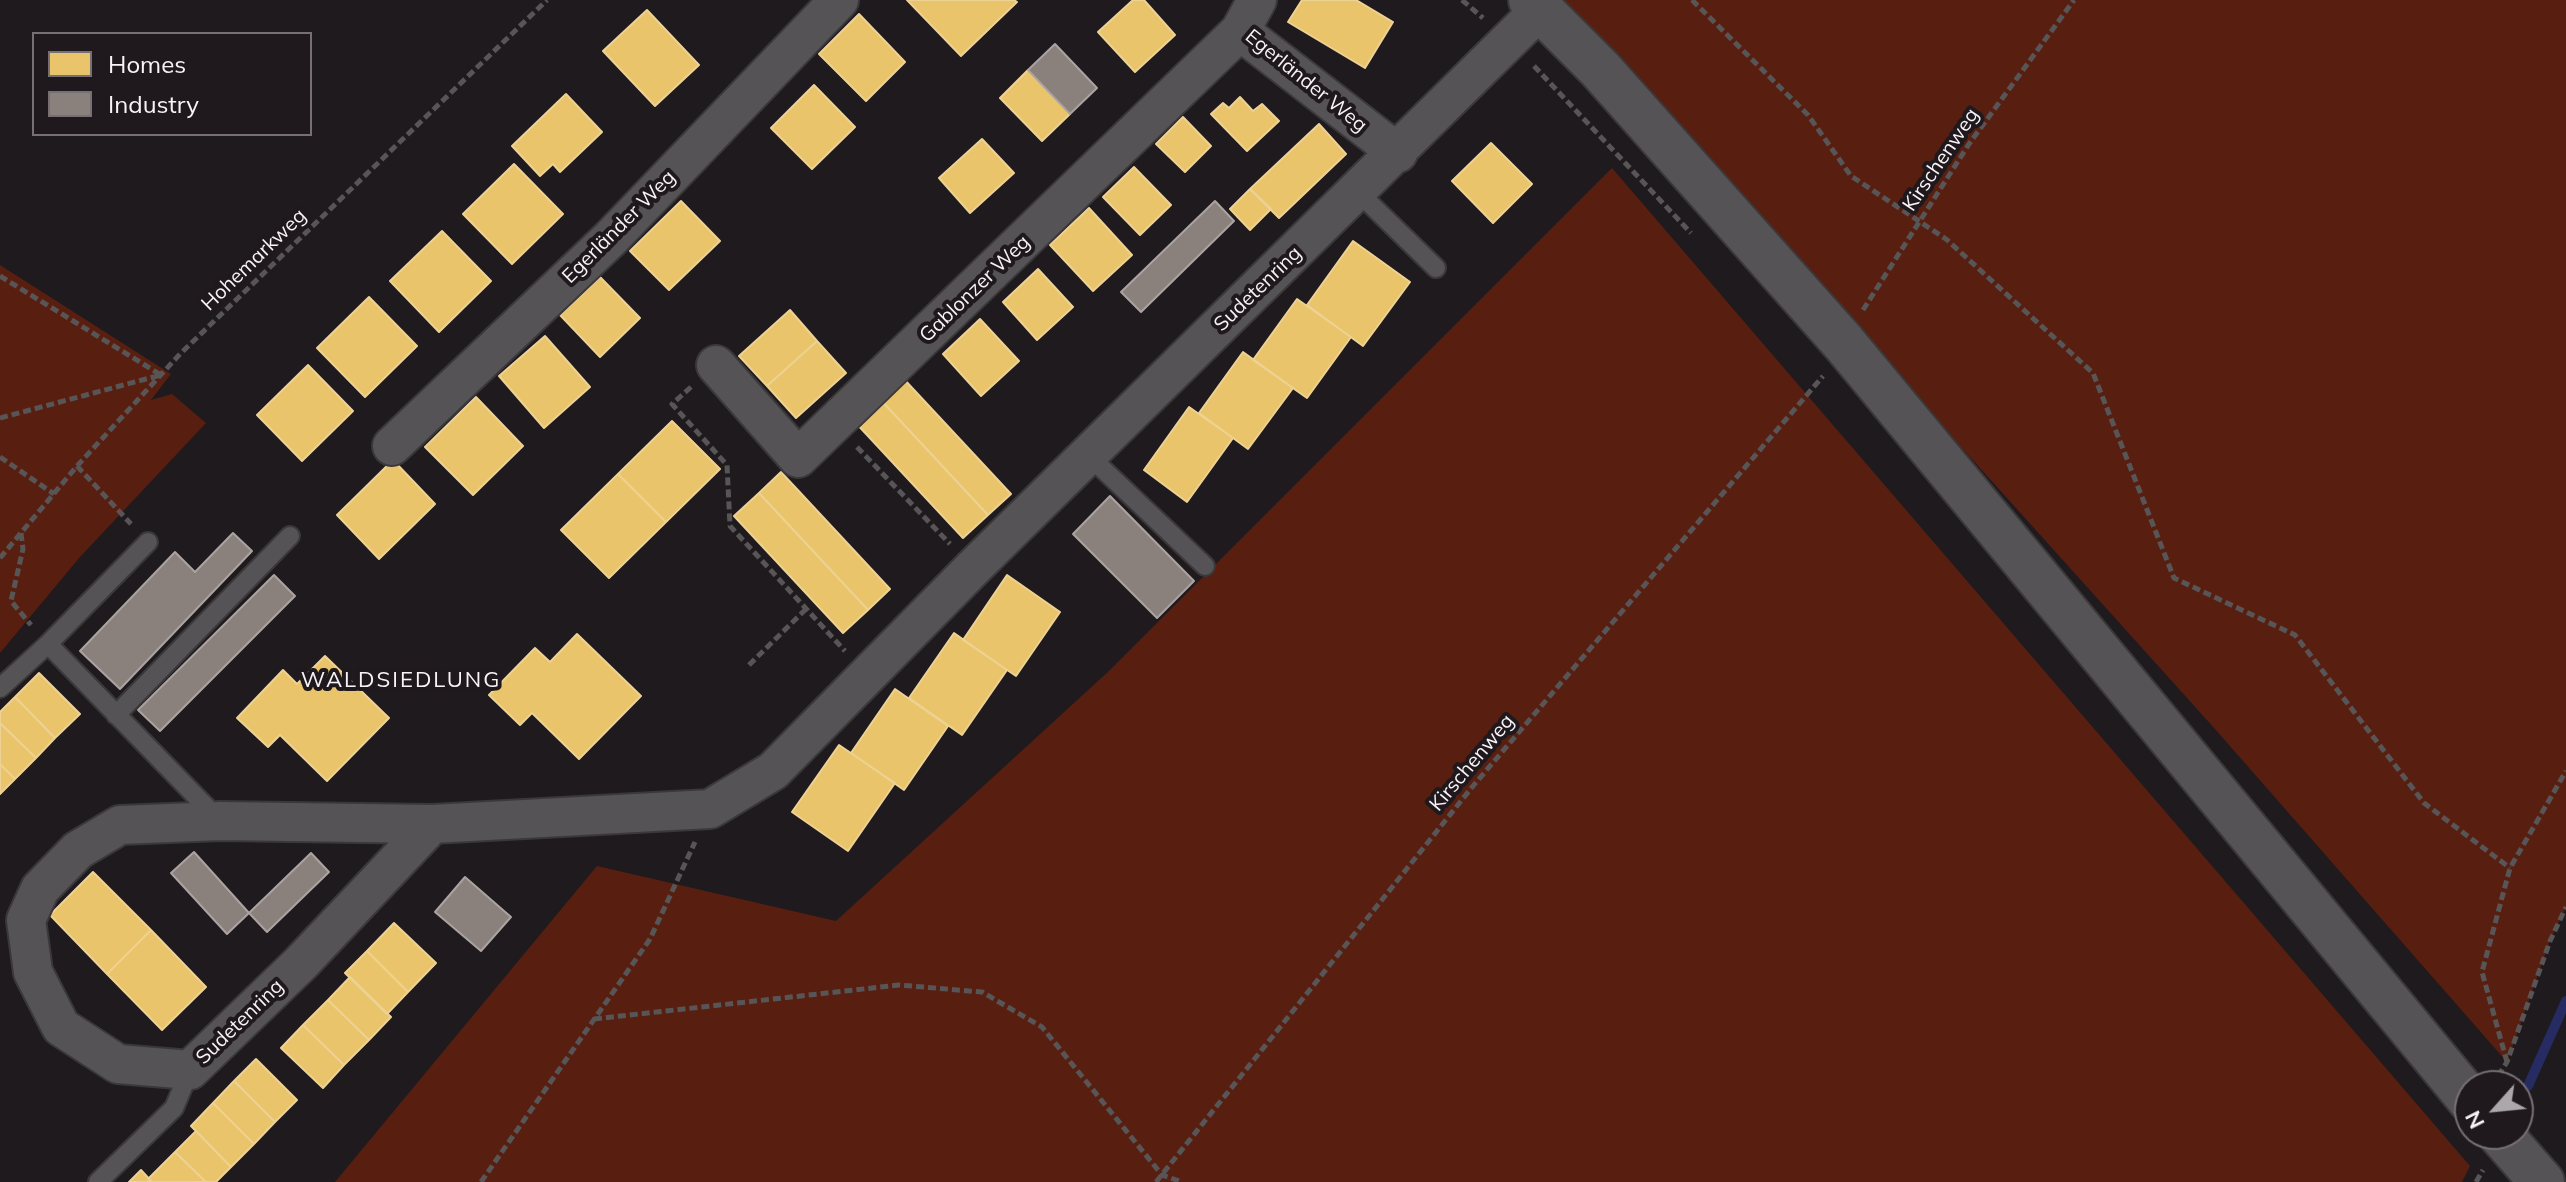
<!DOCTYPE html>
<meta charset="utf-8">
<style>
body{margin:0}
#map{position:relative;width:2566px;height:1182px;overflow:hidden;background:#1e1a1d;font-family:Mulish,sans-serif}
canvas{display:block}
.legend{position:absolute;left:32px;top:32px;width:280px;height:104px;box-sizing:border-box;background:#1f191e;border:2px solid #767074;margin:0;padding:10px 14px;list-style:none;font-size:24px;color:#f8f3f6}
.legend li{display:flex;align-items:center;gap:16px;height:40px}
.legend b{width:40px;border:2px solid #767074}
.north{position:absolute;left:2454px;top:1070px;width:80px;height:80px;box-sizing:border-box;background:#1f191e;border:2px solid #767074;border-radius:50%;rotate:243deg;font-size:22px;font-weight:700;line-height:32px;text-align:center;color:#f8f3f6}
.north::after{content:'';display:block;margin:auto;width:28px;height:36px;background:#aca7aa;clip-path:polygon(50% 0,100% 100%,50% 72%,0 100%)}
</style>
<div id="map">
<canvas width="2566" height="1182"></canvas>
<ul class="legend">
<li><b style="height:22px;background:#e9c46a"></b>Homes</li>
<li><b style="height:22px;background:#8a817c"></b>Industry</li>
</ul>
<div class="north">N</div>
</div>
<script>
const context = document.querySelector('canvas').getContext('2d');
context.lineJoin = 'round';
function paint(path, color) { context.fillStyle = color; context.fill(path, 'evenodd'); }
function trace(path, color, width, dash) { context.strokeStyle = color; context.lineWidth = width; context.lineCap = dash ? 'butt' : 'round'; context.setLineDash(dash || []); context.stroke(path); }
function write(font, color, halo, rows, align = 'center') {
  context.font = font + ' Mulish,sans-serif'; context.lineWidth = 8; context.setLineDash([]); context.textBaseline = 'middle'; context.strokeStyle = halo; context.fillStyle = color; for (const [text, x, y, turn = 0] of rows) {
    context.save(); context.translate(x, y); context.rotate((+turn || 0) * Math.PI / 180); context.textAlign = isNaN(turn) ? turn : align; if (halo) context.strokeText(text, 0, 0); context.fillText(text, 0, 0); context.restore();
  }
}
paint(new Path2D(`
 M1555,0H2566V907L2550,941L2507,1062L2215,729L1570,13Z
 M1612,168L2470,1166L2462,1182H335L597,866L836,921L1110,670Z
 M0,265L171,374L151,400L172,394L206,423L80,557L0,653Z`), '#581f11');
const homes = new Path2D(`
 M907,0H1014L1017,2L961,56Z
 M1133,0H1144L1175,35L1135,72L1098,32Z
 M1302,0H1356L1393,22L1365,68L1288,22Z
 M647,10L699,65L655,106L603,51Z
 M859,14L905,62L866,101L819,54Z
 M1028,70L1070,114L1042,141L1000,98Z
 M814,85L855,127L812,169L771,128Z
 M566,94L602,132L560,172L553,164L540,176L512,146Z
 M1240,97L1253,111L1262,104L1279,121L1247,151L1211,114L1223,103L1229,108Z
 M1183,117L1211,146L1185,172L1156,144Z
 M1319,124L1346,154L1279,218L1250,189Z
 M982,139L1014,173L970,213L939,178Z
 M1491,143L1532,184L1493,223L1452,181Z
 M514,164L563,214L512,264L463,214Z
 M1134,167L1171,205L1140,235L1103,197Z
 M1250,189L1271,209L1250,230L1230,209Z
 M681,201L720,241L669,290L630,251Z
 M1089,208L1132,255L1093,291L1050,245Z
 M442,231L491,281L439,332L390,281Z
 M1353,241L1410,282L1363,346L1307,305Z
 M1038,269L1073,307L1037,340L1003,302Z
 M600,277L640,318L600,357L560,315Z
 M369,297L417,346L365,397L317,348Z
 M1297,299L1351,337L1307,398L1253,360Z
 M790,310L817,341L767,386L739,356Z
 M980,319L1019,361L981,396L943,354Z
 M545,336L590,387L544,428L499,376Z
 M817,341L846,373L796,418L767,386Z
 M1243,352L1293,388L1248,449L1199,413Z
 M308,365L353,411L302,461L257,415Z
 M902,377L1011,494L988,515L879,398Z
 M476,397L523,446L473,495L425,447Z
 M879,398L988,515L963,538L854,421Z
 M1189,407L1233,438L1187,502L1144,470Z
 M672,421L720,469L666,522L618,474Z
 M393,460L435,504L379,559L337,515Z
 M781,472L890,589L868,610L759,493Z
 M618,474L666,522L609,578L561,530Z
 M759,493L868,610L843,633L734,516Z
 M1007,575L1060,612L1016,676L963,640Z
 M954,633L1007,670L962,735L909,698Z
 M577,634L641,696L579,759L532,713L520,725L489,695L535,648L550,662Z
 M325,656L389,718L327,781L280,735L268,747L237,718L283,670L297,684Z
 M39,673L80,714L55,738L15,697Z
 M895,689L948,726L904,790L851,753Z
 M15,697L55,738L36,758L0,723V712Z
 M0,723L36,758L15,779L0,764Z
 M839,745L895,783L848,851L792,812Z
 M0,764L15,779L0,794Z
 M93,872L151,930L107,974L50,915Z
 M394,923L436,963L408,992L367,951Z
 M151,930L206,987L162,1030L107,974Z
 M367,951L408,992L387,1014L345,973Z
 M350,977L391,1017L369,1040L328,1000Z
 M328,1000L369,1040L344,1065L303,1025Z
 M303,1025L344,1065L323,1088L281,1048Z
 M256,1059L297,1100L275,1122L234,1081Z
 M234,1081L275,1122L254,1144L213,1103Z
 M213,1103L254,1144L231,1167L191,1126Z
 M196,1131L231,1167L216,1182H206L175,1152Z
 M175,1152L206,1182H152L148,1179Z
 M141,1170L152,1182H129Z`);
paint(homes, '#e9c46a');
trace(homes, '#eed294', 2);
const industry = new Path2D(`
 M1055,44L1097,88L1070,114L1028,70Z
 M1215,201L1234,221L1141,312L1121,292Z
 M1110,496L1194,581L1157,618L1073,534Z
 M233,533L252,551L120,689L80,651L175,552L195,572Z
 M274,575L295,596L160,731L138,710Z
 M194,852L249,913L227,934L171,873Z
 M311,853L329,872L267,932L249,913Z
 M465,877L511,917L481,951L435,912Z`);
paint(industry, '#8a817c');
trace(industry, '#aba3a1', 2);
trace(new Path2D(`
 M2528,1086L2566,1001`), '#262b61', 10);
const service = new Path2D(`
 M1358,192L1436,268
 M1088,455L1205,566
 M148,542L48,644L218,819
 M0,688L48,644
 M116,715L290,536
 M98,1182L174,1108L190,1070`);
const minor = new Path2D(`
 M1257,0L1240,31L1398,153
 M716,365L798,458L1240,31
 M392,446L611,238L839,0
 M220,821L432,824L301,963L190,1070L118,1064L61,1027L33,972L26,920L40,889L78,850L120,825Z
 M432,824L710,809L773,771L973,568L1542,8`);
const secondary = new Path2D(`
 M1531,0L1600,69L1844,343L2470,1100
 M2500,1134L2542,1182`);
trace(service, '#3b383a', 22);
trace(minor, '#3b383a', 42);
trace(secondary, '#3b383a', 48);
trace(new Path2D(`
 M1462,0L1483,18
 M1692,0L1808,115L1851,176L1946,239L2093,373L2174,578L2295,635L2424,803L2510,868
 M1534,66L1691,233
 M0,276L161,375
 M1863,310L1969,144L2074,0
 M691,387L672,404L727,465L730,526L845,651
 M0,418L161,375
 M857,447L950,544
 M0,457L54,494
 M77,466L131,524
 M21,533L23,549L11,601L31,625
 M0,558L77,466L180,354L547,0
 M749,665L806,609
 M594,1019L899,985L982,992L1042,1027L1162,1175L1182,1182
 M2507,1062L2482,972L2510,868L2566,771
 M2498,1076L2507,1062L2550,941L2566,907
 M481,1182L650,939L695,842
 M1156,1182L1473,786L1823,376
 M2476,1182L2483,1170`), '#585557', 5, [8, 4]);
trace(service, '#555355', 18);
trace(minor, '#555355', 38);
trace(secondary, '#555355', 44);
write('20px', '#f8f3f6', '#1f191e', [
 ["Egerländer Weg",1306,81,39],
 ["Kirschenweg",1941,160,-56],
 ["Egerländer Weg",619,227,-45],
 ["Hohemarkweg",254,260,-44],
 ["Gablonzer Weg",975,289,-44],
 ["Sudetenring",1258,289,-44],
 ["Kirschenweg",1472,763,-50],
 ["Sudetenring",240,1022,-44]
]);
context.letterSpacing = '2px';
write('22px', '#f8f3f6', '#1f191e', [
 ["WALDSIEDLUNG",401,680]
]);
context.letterSpacing = '0px';
</script>
